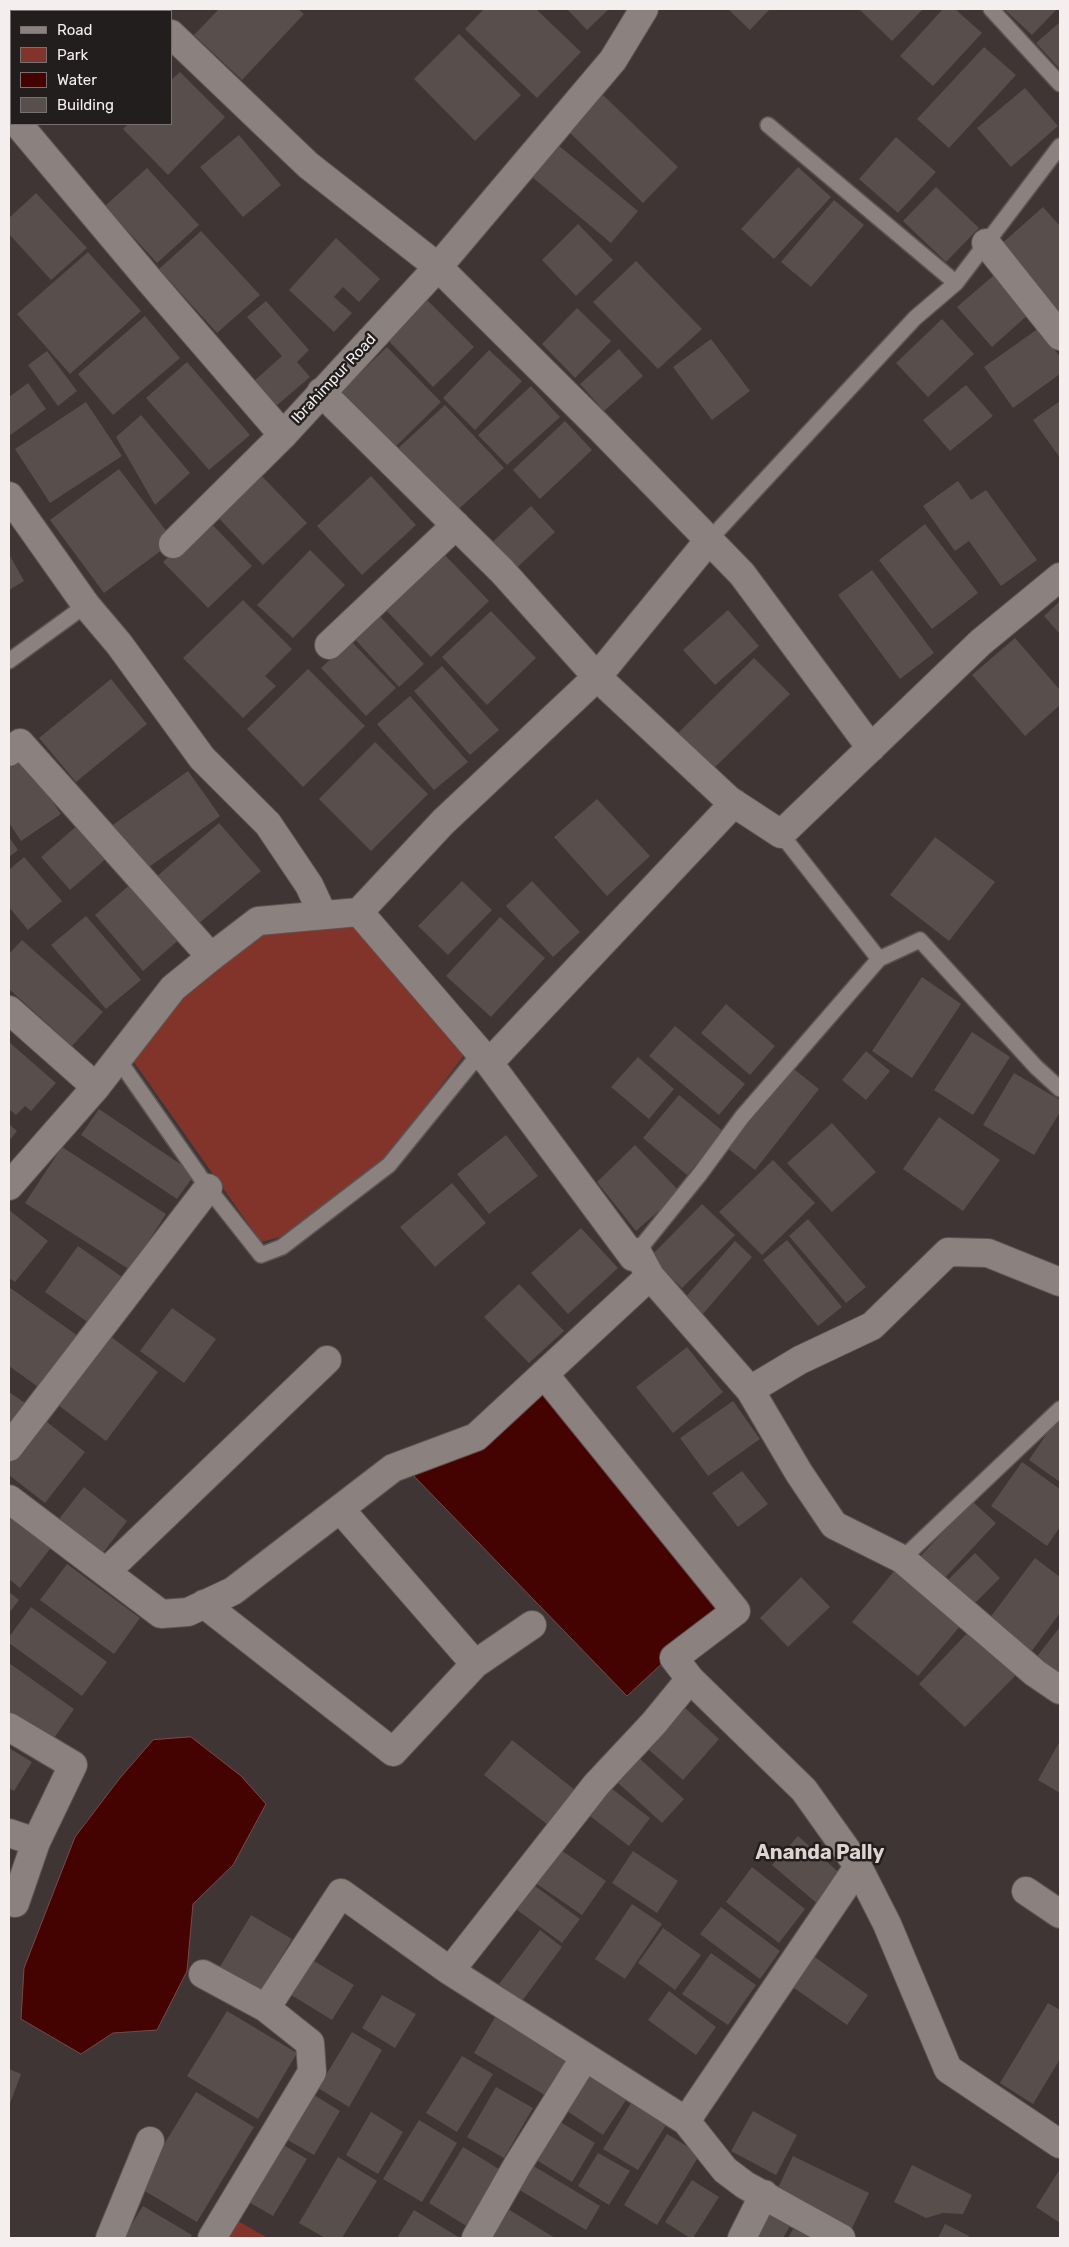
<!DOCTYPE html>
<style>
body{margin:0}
#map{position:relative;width:1069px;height:2247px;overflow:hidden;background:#3e3534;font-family:Rubik,sans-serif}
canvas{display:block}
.frame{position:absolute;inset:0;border:10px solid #f4efee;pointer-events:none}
.legend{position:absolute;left:10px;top:10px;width:162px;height:115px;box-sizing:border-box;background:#221e1d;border:1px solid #767271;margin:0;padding:6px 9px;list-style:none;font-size:15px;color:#f4efee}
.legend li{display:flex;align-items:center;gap:10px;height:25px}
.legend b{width:25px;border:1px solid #767271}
</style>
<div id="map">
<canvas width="1069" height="2247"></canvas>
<div class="frame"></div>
<ul class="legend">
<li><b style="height:6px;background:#8b817f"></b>Road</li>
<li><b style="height:14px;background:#83342a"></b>Park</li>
<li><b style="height:14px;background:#440201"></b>Water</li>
<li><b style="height:14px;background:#584f4d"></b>Building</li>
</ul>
</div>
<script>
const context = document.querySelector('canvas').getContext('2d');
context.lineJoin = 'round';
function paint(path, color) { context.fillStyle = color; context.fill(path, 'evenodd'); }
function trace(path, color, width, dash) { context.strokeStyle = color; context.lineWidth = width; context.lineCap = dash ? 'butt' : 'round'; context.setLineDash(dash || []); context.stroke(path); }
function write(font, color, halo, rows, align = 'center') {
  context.font = font + ' Rubik,sans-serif'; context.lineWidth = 5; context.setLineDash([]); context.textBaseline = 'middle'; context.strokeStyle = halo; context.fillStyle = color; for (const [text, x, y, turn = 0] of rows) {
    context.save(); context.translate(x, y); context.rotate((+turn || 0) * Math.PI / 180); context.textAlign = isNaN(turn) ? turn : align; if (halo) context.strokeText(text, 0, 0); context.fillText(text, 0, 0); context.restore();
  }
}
paint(new Path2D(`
 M355,923L468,1050L389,1155L284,1236L261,1242L131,1058L178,993L262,931Z
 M234,2219L268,2238H222Z`), '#83342a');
const water = new Path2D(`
 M543,1388L722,1608L627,1696L411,1473L490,1444Z
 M191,1737L241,1776L266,1804L233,1865L193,1904L187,1971L157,2030L113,2033L81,2054L21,2019L24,1968L75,1837L120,1778L153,1740Z`);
paint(water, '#440201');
trace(water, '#794948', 1);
paint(new Path2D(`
 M9,9H21L23,11H11V76L9,73Z
 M61,9H129L131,11H63Z
 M219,9H298L304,14L242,80L194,35Z
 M484,9H536L581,52L537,98L465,29Z
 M567,9H609L587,30Z
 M728,9H770L750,30Z
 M859,9H923L892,41Z
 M943,9H955L982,33L933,86L900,56Z
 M1004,9H1057L1032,35Z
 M1060,22V69L1036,43Z
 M459,34L521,95L475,141L414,79Z
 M984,47L1016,75L949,148L917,119Z
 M180,72L225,117L168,175L123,129L128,124H171V80Z
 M1025,88L1058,126L1011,167L977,128Z
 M603,95L678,167L643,203L568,131Z
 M239,135L281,185L243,217L200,167Z
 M896,137L936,172L898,213L859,179Z
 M558,145L638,211L611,243L532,177Z
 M798,167L831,197L774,259L741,229Z
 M147,168L199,225L157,263L105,206Z
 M936,187L979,228L946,262L903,221Z
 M36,193L87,248L51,280L9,234V218Z
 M834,200L864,225L811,287L781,262Z
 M1043,207L1060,226V315L999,246Z
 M578,224L613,260L576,296L542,260Z
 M201,231L260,295L217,333L159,269Z
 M336,238L380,279L359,302L343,287L334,297L352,313L334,332L289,290Z
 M88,252L141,311L70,374L17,314Z
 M636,261L702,329L658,369L593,302Z
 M994,275L1029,314L992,347L957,307Z
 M425,298L474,347L433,387L385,337Z
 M266,301L309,350L297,362L310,377L276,406L254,381L282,356L247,317Z
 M577,308L611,341L575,378L542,344Z
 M145,316L180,358L113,415L78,374Z
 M942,319L974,354L928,397L896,363Z
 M1039,328L1060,357V374L1013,408L984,367Z
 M711,339L750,391L712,420L673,367Z
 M387,347L441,402L389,453L335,397Z
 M619,349L643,376L604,411L580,384Z
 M489,350L522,381L475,430L443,398Z
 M47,351L77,391L58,406L28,365Z
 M187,362L250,435L209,470L146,398Z
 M28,383L46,409L9,436V397Z
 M966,385L993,416L950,451L923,420Z
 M531,386L560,417L507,465L478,435Z
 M1060,401V458L1033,420Z
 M86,402L122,456L50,503L15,449Z
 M445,405L504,468L452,515L394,452Z
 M141,415L190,473L155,505L116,437Z
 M565,421L592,450L540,499L513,470Z
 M119,469L174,541L104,593L50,520Z
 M256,470L307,523L263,565L212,511Z
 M371,476L416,525L362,575L317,526Z
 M958,481L971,500L986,490L1037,560L1001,586L969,541L955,551L923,506Z
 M531,506L555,532L509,575L485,549Z
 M207,519L252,566L208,608L163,562Z
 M925,524L978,593L932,629L879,560Z
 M310,550L345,585L293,638L257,605Z
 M441,551L489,601L431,657L382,606Z
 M9,554L24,581L9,590Z
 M872,570L934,653L900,679L838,595Z
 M243,600L292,649L265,676L276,686L243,718L183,658Z
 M1060,601V634L1044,616Z
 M728,610L759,646L715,685L683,650Z
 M491,611L536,658L487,705L442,657Z
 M376,612L424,664L399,687L351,635Z
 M1015,638L1060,690V705L1025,736L972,675Z
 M350,640L396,688L366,716L321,668Z
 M754,658L790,694L711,771L675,736Z
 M442,666L499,730L470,755L414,691Z
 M308,669L365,726L303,787L247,729Z
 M111,679L147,724L76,782L39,738Z
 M410,696L468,762L434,790L377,724Z
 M375,742L428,794L371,851L319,799Z
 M20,754L61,814L21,841L9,823V762Z
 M188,771L220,816L142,872L110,827Z
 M597,799L650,856L607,896L554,837Z
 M219,823L261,871L197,925L156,877Z
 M79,824L108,857L70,890L41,857Z
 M9,837L18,850L9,857Z
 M935,837L995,882L949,941L890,895Z
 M24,857L62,901L28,930L9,907V870Z
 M462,881L492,910L448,955L418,926Z
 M532,881L580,932L553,957L506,906Z
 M133,882L181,938L143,971L95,915Z
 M86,916L141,980L106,1009L51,945Z
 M500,917L545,958L491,1017L446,976Z
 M22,940L103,1012L72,1046L9,989V954Z
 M922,977L961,1004L912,1078L872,1051Z
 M726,1004L775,1046L750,1075L701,1033Z
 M675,1026L745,1084L719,1115L649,1056Z
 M972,1032L1010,1057L973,1115L934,1090Z
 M9,1042L56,1083L31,1111L25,1106L16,1115L9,1109Z
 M866,1051L890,1071L866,1100L842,1080Z
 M638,1057L674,1089L649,1119L611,1087Z
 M790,1066L819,1089L755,1170L726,1147Z
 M1014,1073L1060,1100V1112L1034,1155L983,1125Z
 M679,1095L724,1132L687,1175L643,1138Z
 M99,1109L195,1174L177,1199L81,1135Z
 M939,1117L1000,1160L963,1211L903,1169Z
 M832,1123L876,1172L832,1212L787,1163Z
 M9,1124L17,1131L9,1141Z
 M506,1135L538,1176L489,1214L457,1174Z
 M635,1145L680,1192L636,1231L597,1182Z
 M62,1147L166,1214L130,1270L25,1203Z
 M773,1160L815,1203L762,1255L719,1212Z
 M452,1183L486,1223L435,1267L400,1227Z
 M702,1204L735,1235L682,1288L650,1257Z
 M9,1210L48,1241L15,1282L9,1278Z
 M808,1219L866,1287L846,1303L789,1236Z
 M581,1228L618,1268L568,1314L531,1273Z
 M787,1240L842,1307L818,1326L763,1260Z
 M735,1241L752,1257L702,1315L684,1299Z
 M78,1246L125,1279L93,1326L45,1292Z
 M519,1284L564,1331L529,1363L484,1317Z
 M9,1287L78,1336L41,1389L9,1366Z
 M172,1308L216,1339L184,1383L140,1351Z
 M106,1333L158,1372L106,1441L54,1402Z
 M687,1347L723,1392L673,1433L636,1387Z
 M9,1392L31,1407L9,1439Z
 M733,1401L760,1439L708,1476L680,1438Z
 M1058,1417L1060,1419V1482L1029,1460Z
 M42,1418L85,1452L45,1503L9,1475V1461Z
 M1022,1462L1060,1489V1527L1047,1546L991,1506Z
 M742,1471L768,1504L738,1527L712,1493Z
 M84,1487L127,1521L103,1553L59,1519Z
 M972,1501L996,1523L940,1583L916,1561Z
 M9,1511L53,1545L20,1588L9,1579Z
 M975,1553L1000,1578L969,1609L945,1583Z
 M1035,1558L1060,1577V1613L1031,1652L989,1619Z
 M67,1564L140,1618L114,1654L40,1600Z
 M895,1570L961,1625L918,1676L852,1622Z
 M801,1577L830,1607L788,1647L760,1618Z
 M9,1592L19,1600L9,1613Z
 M31,1607L107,1662L82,1696L9,1643V1637Z
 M1060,1627V1679L1035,1659Z
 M970,1630L1017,1674L965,1727L919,1684Z
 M9,1663L74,1709L48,1747L9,1720Z
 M685,1708L719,1739L683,1780L648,1749Z
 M512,1740L575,1790L548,1825L484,1775Z
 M1060,1741V1793L1038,1780Z
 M9,1748L32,1762L14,1791L9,1788Z
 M639,1758L684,1799L662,1823L617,1782Z
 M607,1785L650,1818L629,1846L586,1813Z
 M798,1836L845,1878L820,1906L772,1865Z
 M558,1848L606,1881L582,1915L534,1882Z
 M633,1851L678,1881L657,1913L612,1883Z
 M752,1867L805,1909L779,1943L726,1902Z
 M531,1883L580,1919L562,1943L513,1907Z
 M632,1904L662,1924L625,1979L595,1959Z
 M721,1907L780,1951L760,1979L700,1934Z
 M251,1915L292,1939L259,1994L218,1970Z
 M663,1928L701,1955L675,1990L638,1963Z
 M540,1930L562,1947L522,2001L499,1984Z
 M805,1950L868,1995L847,2025L784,1981Z
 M711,1953L756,1985L728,2025L682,1994Z
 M309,1958L354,1985L332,2020L288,1993Z
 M669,1991L716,2027L696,2055L648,2020Z
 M382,1995L416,2014L395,2048L362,2028Z
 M1048,2003L1060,2010V2059L1033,2104L1000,2083Z
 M227,2011L297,2053L258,2119L187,2076Z
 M497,2014L572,2059L548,2097L474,2053Z
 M352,2032L382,2050L349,2107L318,2088Z
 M462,2056L493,2074L457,2132L426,2113Z
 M9,2069L21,2074L9,2106Z
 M590,2077L626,2100L603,2135L567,2111Z
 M496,2087L533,2108L504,2158L467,2137Z
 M306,2090L340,2111L314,2155L279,2135Z
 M196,2092L254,2127L197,2222L138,2187Z
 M631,2103L666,2125L638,2170L603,2149Z
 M753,2111L797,2135L776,2175L731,2151Z
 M371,2112L403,2132L378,2174L346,2155Z
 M419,2120L457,2143L422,2202L383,2179Z
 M557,2120L595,2143L572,2182L535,2159Z
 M667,2134L700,2154L657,2225L624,2205Z
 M275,2140L307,2159L273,2216L240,2197Z
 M463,2147L507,2174L473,2230L429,2203Z
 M598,2153L630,2171L609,2205L578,2186Z
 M793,2156L869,2193L852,2228L776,2192Z
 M338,2157L377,2181L342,2238H325L299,2223Z
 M532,2165L600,2206L586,2230L518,2189Z
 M912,2165L972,2195L963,2214L943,2213L926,2218L894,2202Z
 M1060,2169V2223L1036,2207Z
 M692,2180L719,2197L693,2238H690L665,2222Z
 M143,2206L192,2235L190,2238H123Z
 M508,2209L555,2238H490Z
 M414,2210L460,2238H397Z
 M761,2211L790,2226L783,2238H747Z
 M945,2224L969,2236L968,2238H938Z
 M793,2229L813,2238H788Z`), '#584f4d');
const service = new Path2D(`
 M991,9L1060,84
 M768,125L956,283L1060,146
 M709,540L915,318L956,283
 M9,661L86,605
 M879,959L920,940L1036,1067L1060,1089
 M118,1059L208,1188L261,1255L282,1247L389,1165L480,1053
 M637,1252L700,1174L742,1117L879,959L781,834
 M902,1559L1060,1409`);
const minor = new Path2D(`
 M153,11L156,9
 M171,34L308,165L438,267L599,427L742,574L871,748
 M986,243L1060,336
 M321,392L502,571L597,677L729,800L781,834L981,642L1060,577
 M9,496L86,605L119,644L202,758L268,824L309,885L323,915
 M173,544L283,435
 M329,645L456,525
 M9,752L20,743L211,957
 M359,912L489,1063L633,1257L637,1252L650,1276L750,1390L799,1473L834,1525L902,1559L1035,1673L1060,1690
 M9,1010L96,1087
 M489,1063L734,803
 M9,1186L96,1087L173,988L211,957L258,921L359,912L443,822L597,677L709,540
 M544,1374L736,1611L674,1658L690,1679L804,1790L856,1863L887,1924L948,2069L1060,2144
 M750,1390L800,1360L872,1326L948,1252L988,1253L1060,1282
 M9,1447L208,1188
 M9,1499L161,1614L188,1612L233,1591L393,1468L476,1437L650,1276
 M340,1509L475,1664
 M106,1572L327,1360
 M204,1604L393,1752L475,1664L532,1625
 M9,1727L73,1765L36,1842
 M9,1833L36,1842L15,1903L9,1902
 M1026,1891L1060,1914
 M450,1971L596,1785L654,1723L690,1679
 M203,1974L266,2008L310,2043L312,2072L212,2238
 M266,2008L341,1893L450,1971L686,2121L725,2170L745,2185L841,2238
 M686,2121L858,1867
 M110,2238L150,2141
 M476,2238L517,2166L585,2057
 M742,2238L764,2194`);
const tertiary = new Path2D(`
 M18,124L150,281L283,435L438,267L613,60L644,9`);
trace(service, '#5b5452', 18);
trace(minor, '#5b5452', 30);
trace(tertiary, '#5b5452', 30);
trace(service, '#8b817f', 15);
trace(minor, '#8b817f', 28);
trace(tertiary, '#8b817f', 28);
write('15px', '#f4efee', '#221e1d', [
 ["Ibrahimpur Road",334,379,-47]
]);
write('bold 20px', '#ded3d1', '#221e1d', [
 ["Ananda Pally",820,1853]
]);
</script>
